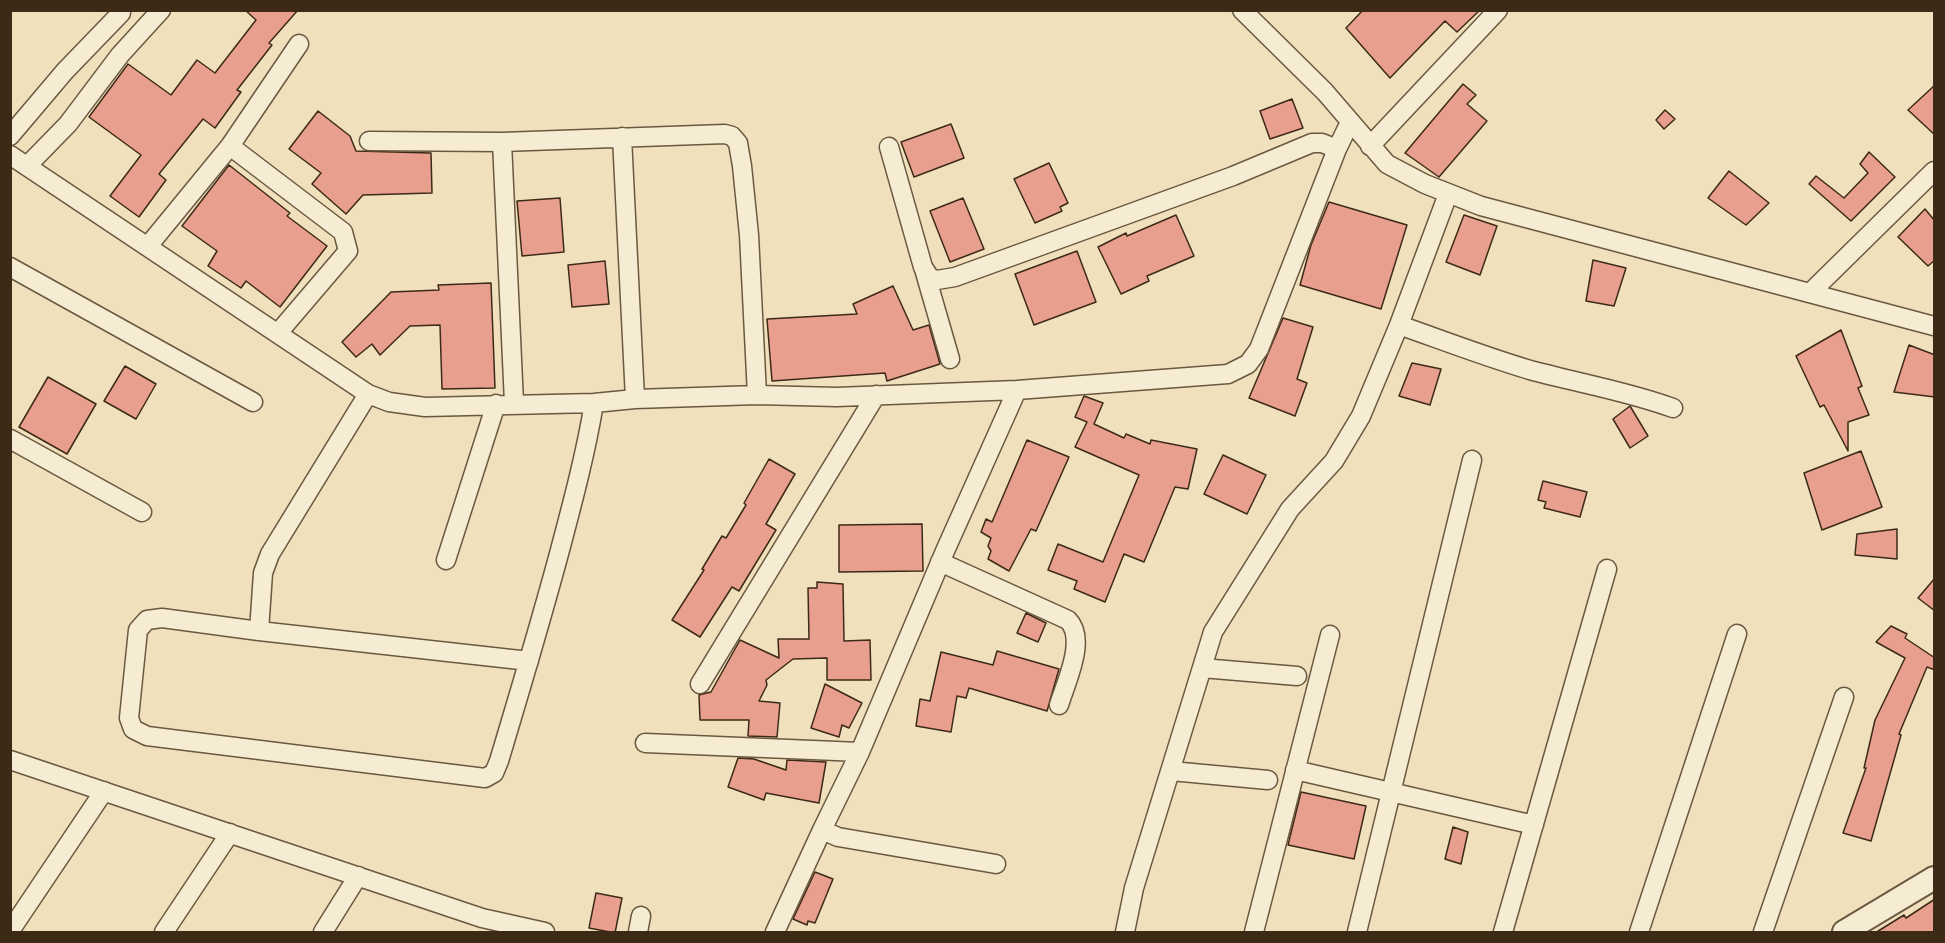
<!DOCTYPE html>
<style>
body{margin:0}
#map{position:relative;width:1945px;height:943px;overflow:hidden;background:#f0e1bc;font-family:Alegreya,serif}
canvas{display:block}
.frame{position:absolute;inset:0;border:12px solid #3d2a16;pointer-events:none}
</style>
<div id="map">
<canvas width="1945" height="943"></canvas>
<div class="frame"></div>
</div>
<script>
const context = document.querySelector('canvas').getContext('2d');
context.lineJoin = 'round';
function paint(path, color) { context.fillStyle = color; context.fill(path, 'evenodd'); }
function trace(path, color, width, dash) { context.strokeStyle = color; context.lineWidth = width; context.lineCap = dash ? 'butt' : 'round'; context.setLineDash(dash || []); context.stroke(path); }
const building = new Path2D(`
 M245,10H298L269,43L272,45L237,90L241,92L215,128L203,119L159,174L166,180L139,217L110,196L141,155L89,117L128,64L171,95L197,60L215,73L256,20Z
 M1363,10H1480L1457,32L1445,21L1390,78L1346,28Z
 M1463,84L1476,95L1467,104L1487,121L1439,177L1405,153Z
 M1935,85V135L1908,110Z
 M1292,99L1303,128L1270,139L1260,111Z
 M1665,110L1675,119L1664,129L1656,120Z
 M318,111L350,136L356,151L431,153L432,193L363,195L346,214L312,184L321,173L289,149Z
 M951,124L964,158L914,177L901,142Z
 M1869,152L1895,177L1851,221L1809,184L1816,176L1844,198L1868,173L1860,164Z
 M1049,163L1068,203L1060,207L1062,211L1035,223L1014,179Z
 M229,165L290,213L287,216L327,246L280,307L246,281L241,288L208,266L217,251L182,226Z
 M1729,171L1769,203L1746,225L1708,198Z
 M560,198L564,252L522,256L517,201Z
 M963,198L984,249L950,262L930,211Z
 M1329,202L1407,225L1381,309L1300,285L1311,245Z
 M1925,209L1935,221V260L1928,266L1898,237Z
 M1176,215L1194,256L1147,276L1149,281L1121,294L1098,247L1126,233L1127,236Z
 M1464,215L1497,226L1480,275L1446,262Z
 M1077,251L1096,302L1034,325L1015,274Z
 M1593,260L1626,268L1614,306L1586,301Z
 M605,261L609,304L572,307L568,265Z
 M491,283L495,388L442,389L440,325L410,326L380,355L372,344L356,357L342,342L391,292L439,290L438,285Z
 M893,286L913,330L929,325L940,364L887,381L885,373L772,381L767,319L857,314L853,304Z
 M1283,318L1313,327L1297,379L1307,383L1295,416L1249,398Z
 M1841,330L1862,386L1858,388L1869,415L1848,422V451L1824,405L1820,407L1796,356Z
 M1909,345L1935,355V397L1894,392Z
 M1412,363L1441,369L1430,405L1399,396Z
 M125,366L156,384L136,419L104,401Z
 M48,377L96,404L67,454L19,427Z
 M1084,396L1103,403L1094,424L1124,438L1126,434L1150,444L1151,440L1197,449L1188,489L1175,487L1144,562L1124,554L1105,602L1074,589L1077,581L1048,570L1058,544L1103,562L1139,475L1075,447L1087,422L1075,417Z
 M1630,406L1648,436L1630,448L1613,419Z
 M1027,440L1069,457L1036,531L1031,529L1009,571L988,559L991,551L988,546L991,538L981,532L986,519L992,522Z
 M1861,451L1882,507L1822,530L1804,473Z
 M1223,455L1266,475L1247,514L1204,494Z
 M769,459L795,474L766,524L776,530L739,591L732,587L700,637L672,620L704,570L702,569L722,536L726,538L746,505L744,503Z
 M1543,481L1587,492L1580,517L1544,508L1546,502L1538,500Z
 M922,524L923,571L839,572V525Z
 M1897,529V559L1855,555L1857,534Z
 M1935,578V611L1918,598Z
 M817,582L843,584L844,641L870,640L871,680H827V658L793,659L766,680L767,685L759,701L780,703L777,737L748,736L749,720H700L699,695L711,692L740,640L779,658L778,639H809L808,588H817Z
 M1026,613L1046,623L1038,642L1017,633Z
 M1891,626L1907,634L1905,638L1935,658V670L1927,667L1899,734L1901,735L1871,841L1843,833L1866,768H1864L1875,720L1905,658L1876,642Z
 M997,651L1059,669L1047,711L969,688L966,698L957,696L951,732L916,726L920,699L930,701L941,652L993,665Z
 M825,684L862,703L849,728L842,725L839,737L811,728Z
 M738,758L754,759L786,770L787,760L826,762L819,803L766,793L764,800L728,787Z
 M1301,792L1366,806L1354,859L1288,845Z
 M1453,827L1468,832L1461,864L1445,859Z
 M815,872L833,879L815,923L808,921L807,925L793,919Z
 M596,893L622,898L615,933L589,928Z
 M1935,899V933H1875L1904,915L1906,918Z`);
paint(building, '#e89f8e');
trace(building, '#3d2a16', 1.5);
const minor = new Path2D(`
 M1242,10L1325,92L1387,164L1425,184L1481,206L1934,326
 M10,136L65,71L121,13V10
 M622,137L635,399
 M369,141L502,142L725,134L732,136L738,143L742,166L749,235L757,395
 M502,142L514,403
 M230,146L343,232L348,251L278,333
 M1370,146L1498,10
 M889,147L923,267L930,278L937,280L955,277L1233,176L1312,143H1322L1337,149
 M10,155L368,394L389,402L425,407L594,403L635,399L757,395L837,397L1017,390L1228,374L1248,364L1259,349L1337,149L1350,122
 M27,166L68,124L120,55L161,10
 M148,246L230,146L299,44
 M10,267L253,402
 M924,269L950,359
 M1810,293L1934,171
 M1399,325C1442,340 1486,357 1530,370C1578,383 1627,391 1673,408
 M10,439L142,512
 M446,560L496,404
 M940,562L1068,620C1087,639 1066,682 1059,705
 M259,631L263,573L270,554L368,394
 M529,661L259,631L162,618L147,620L138,630L129,718L133,729L147,736L485,778L494,773L499,761C520,691 541,621 560,550C573,501 586,452 594,403
 M1202,668L1297,676
 M700,684L876,395
 M645,743L860,752
 M10,760L482,918L545,932
 M1295,770L1534,825
 M1171,771L1268,780
 M996,864L838,837L822,830L860,752L945,551L1017,390
 M10,931L104,791
 M164,932L230,833
 M323,932L358,876
 M638,932L641,916
 M775,932L822,830
 M1125,932L1134,888L1213,632L1290,509L1334,461L1361,416L1399,325L1448,194
 M1254,932L1330,635
 M1357,932L1472,460
 M1503,932L1607,569
 M1639,932L1737,634
 M1763,932L1844,697`);
const tertiary = new Path2D(`
 M1844,932L1934,878`);
trace(minor, '#6a5840', 21);
trace(tertiary, '#6a5840', 26);
trace(minor, '#f5ecd3', 18);
trace(tertiary, '#f5ecd3', 22);
</script>
